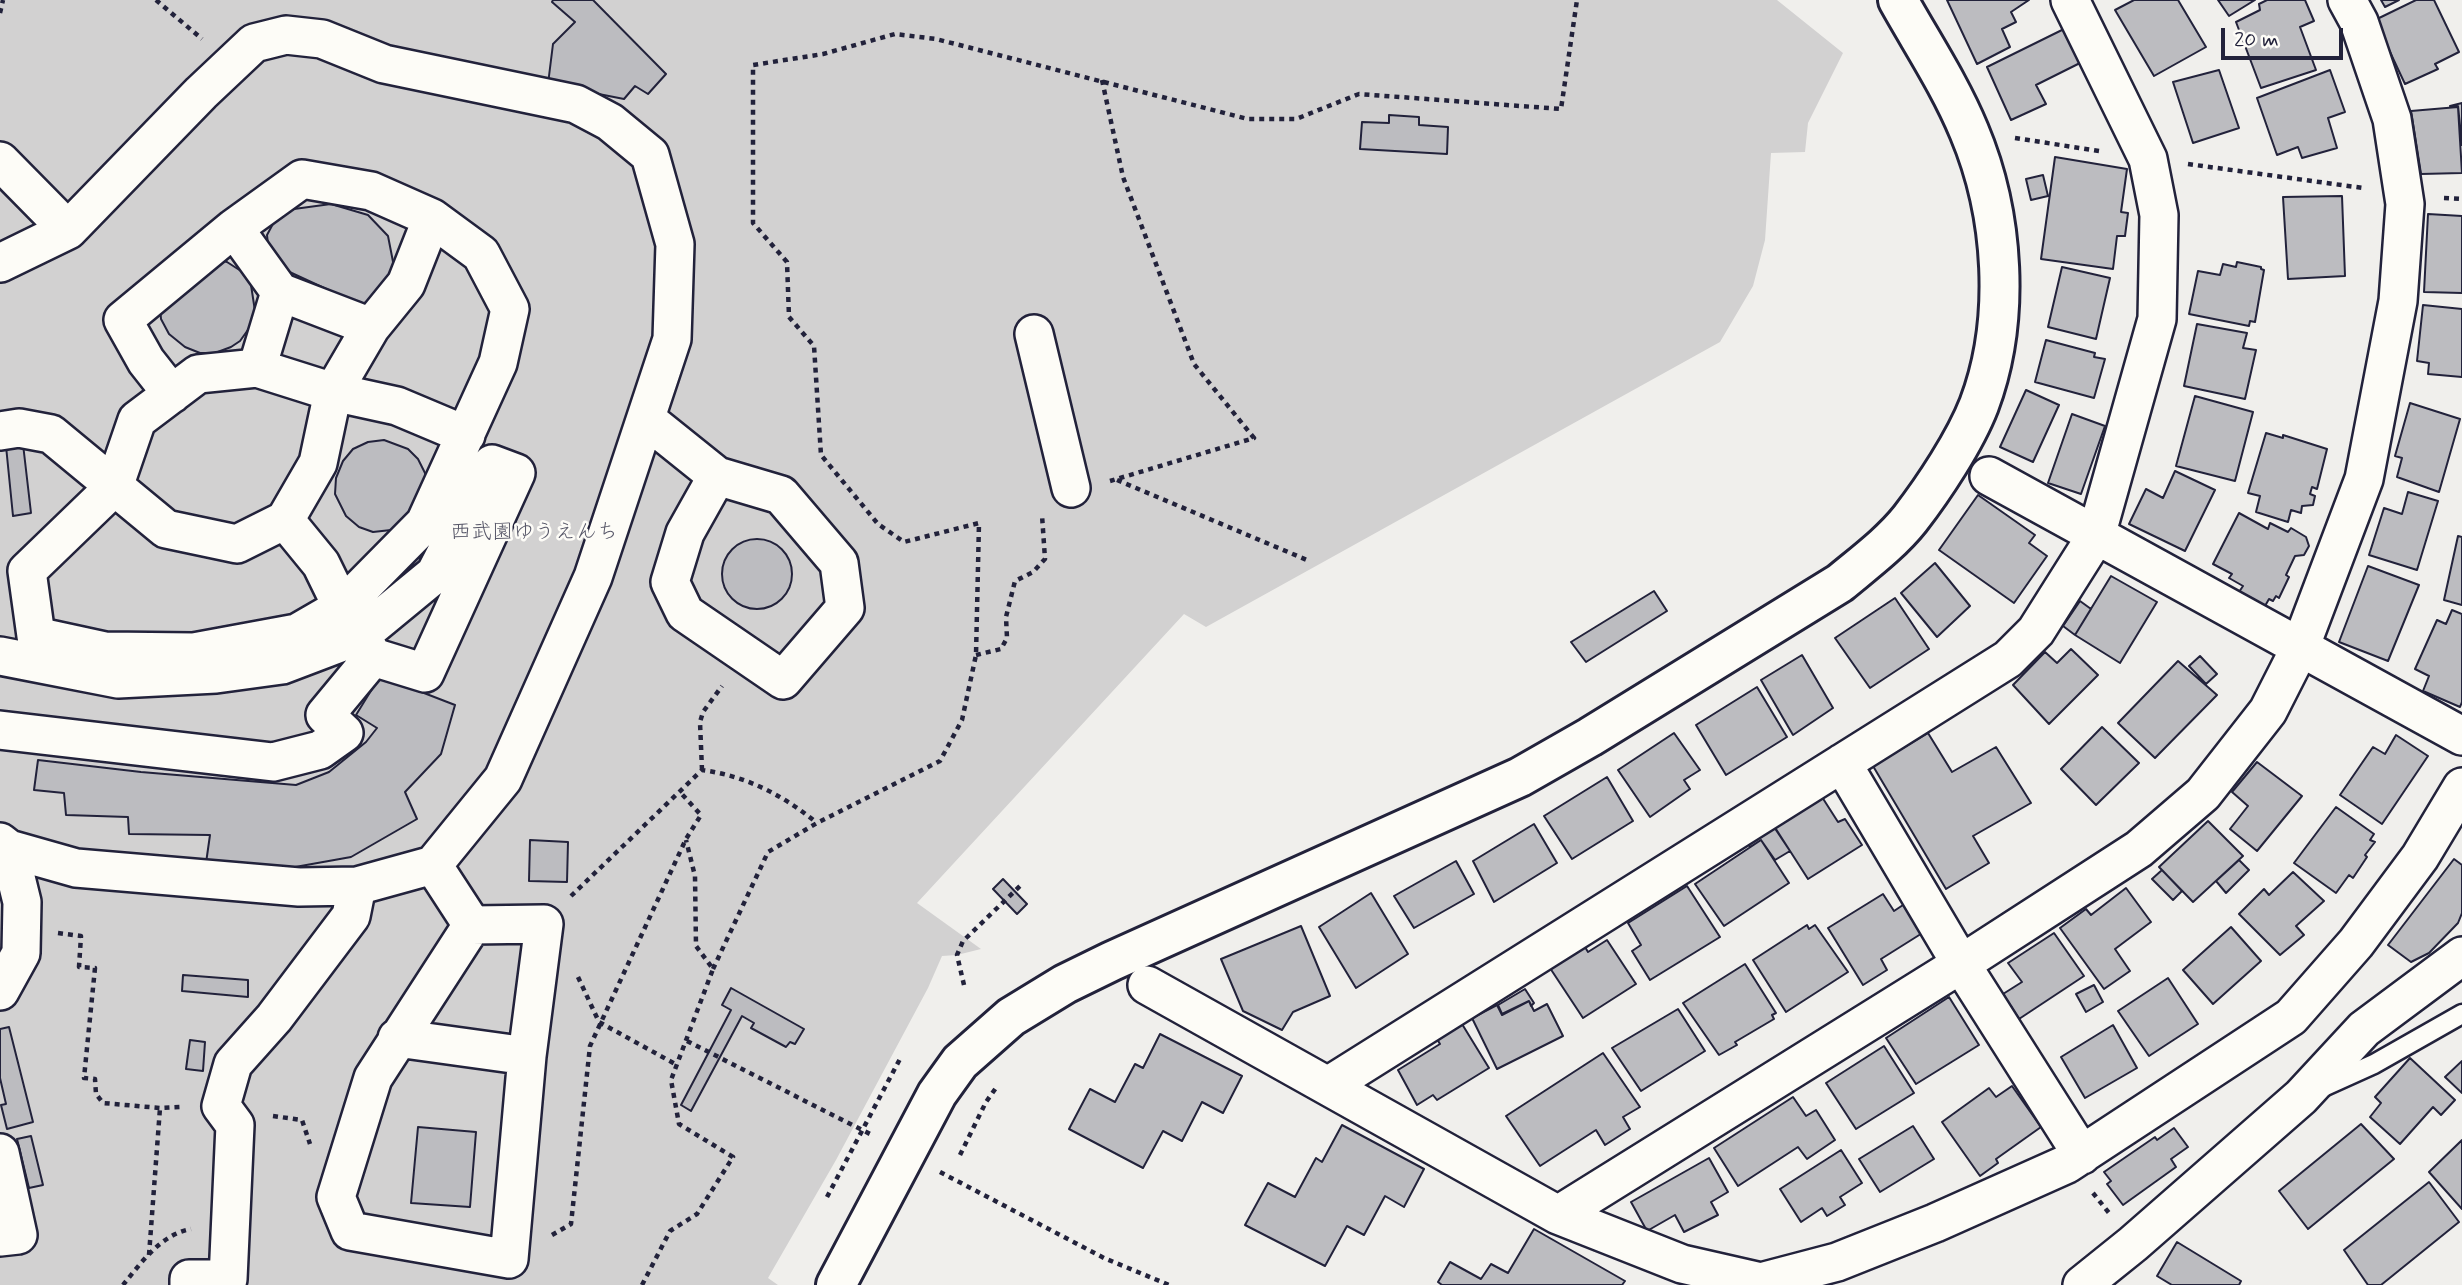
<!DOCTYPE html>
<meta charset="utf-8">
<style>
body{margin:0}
#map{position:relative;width:2462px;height:1285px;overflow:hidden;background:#f0efec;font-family:Mynerve,sans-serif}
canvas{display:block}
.scale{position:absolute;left:2221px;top:28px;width:122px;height:32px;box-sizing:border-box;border:4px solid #22223b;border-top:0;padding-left:9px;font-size:21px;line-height:24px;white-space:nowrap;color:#22223b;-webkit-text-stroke:5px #fdfcf7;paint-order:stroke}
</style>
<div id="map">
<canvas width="2462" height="1285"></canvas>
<div class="scale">20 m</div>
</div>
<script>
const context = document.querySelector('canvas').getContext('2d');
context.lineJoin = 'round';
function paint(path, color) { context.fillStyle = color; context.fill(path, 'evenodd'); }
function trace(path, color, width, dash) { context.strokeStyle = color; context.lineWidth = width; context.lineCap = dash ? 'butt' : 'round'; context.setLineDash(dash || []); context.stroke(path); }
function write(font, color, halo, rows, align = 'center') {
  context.font = font + ' Mynerve,"Klee One",sans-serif'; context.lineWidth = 5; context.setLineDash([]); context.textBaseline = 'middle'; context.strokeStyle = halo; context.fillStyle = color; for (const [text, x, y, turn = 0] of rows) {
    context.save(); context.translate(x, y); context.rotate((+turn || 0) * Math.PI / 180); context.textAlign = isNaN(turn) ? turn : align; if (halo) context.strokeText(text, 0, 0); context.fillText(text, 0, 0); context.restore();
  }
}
paint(new Path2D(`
 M0,0H1777L1843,53L1808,123L1805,152L1771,153L1765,240L1753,286L1720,342L1206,627L1184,614L917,903L981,949L957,955L942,956L928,988L836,1160L768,1278L778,1285H0Z`), '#d2d1d1');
const building = new Path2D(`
 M553,0H593L666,74L648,94L635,86L624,99L548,84L553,44L575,22L552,2Z
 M1947,0H2029L2011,12L2016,22L2002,29L2010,47L1977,64Z
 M2134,0H2178L2206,47L2154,76L2115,10Z
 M2218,0H2255L2229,16Z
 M2267,0H2305L2314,21L2300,27L2316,70L2261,88L2236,22L2260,10L2259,4Z
 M2381,0H2399L2385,7Z
 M2416,0H2434L2459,52L2435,64L2438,69L2405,84L2375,20Z
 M2064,29L2082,62L2036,85L2046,104L2011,120L1987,67Z
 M2219,70L2239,128L2193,143L2173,82Z
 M2330,70L2345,112L2328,118L2337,148L2302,158L2298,147L2277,155L2257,98Z
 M2462,103V145L2458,106H2450Z
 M2458,107L2462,173L2421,174L2411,111Z
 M1389,115L1419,117V125L1448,127L1447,154L1360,149L1362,122L1389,123Z
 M2055,157L2127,169L2121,212L2128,213L2125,236H2117L2113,269L2041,259Z
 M2043,175L2048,196L2031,200L2026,179Z
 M2342,196L2345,276L2288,279L2283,197Z
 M331,204L368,215L388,236L395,272L381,294L361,305L270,263L267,235L275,220L294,209Z
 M2428,214L2462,216V293L2424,292Z
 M215,258L227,262L241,271L251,285L255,311L250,327L240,341L231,347L215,353H200L185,347L169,334L161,319L160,307Z
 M2237,262L2261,267V269L2264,270L2255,322L2250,321L2249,326L2189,314L2198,271L2220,275L2223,264L2236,267Z
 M2062,267L2110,278L2096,339L2048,327Z
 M2423,305L2462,309V377L2428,374L2429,363L2417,361Z
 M2197,324L2247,333L2243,348L2256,350L2245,399L2184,386Z
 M2046,340L2095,353L2094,357L2105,359L2094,398L2035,382Z
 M2026,390L2059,405L2033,462L2000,447Z
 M2195,396L2253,412L2235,481L2176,466Z
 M2410,403L2460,419L2439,492L2397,477L2402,458L2395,456Z
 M2072,414L2105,426L2081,494L2048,483Z
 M2266,433L2283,438V435L2327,449L2317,489L2312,487L2310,494L2315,496L2313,505L2302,506L2301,513L2291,510L2288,522L2256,512L2260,496L2248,493Z
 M384,440L408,449L418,459L425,473L426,488L400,529L373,532L359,527L346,516L335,494L336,478L343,461L353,449L368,442Z
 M23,444L31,513L13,516L6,446Z
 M2175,471L2215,490L2185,551L2129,524L2146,489L2163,498Z
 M2408,492L2438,501L2417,570L2369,555L2384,508L2402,514Z
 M1978,495L2035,535L2029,543L2047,556L2014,603L1939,550Z
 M2239,513L2268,529L2270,523L2288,532L2291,528L2306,537L2309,546L2304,555L2295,556L2286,575L2289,577L2279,598L2276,596L2273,601L2269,599L2265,606L2239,592L2243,586L2229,578L2232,574L2213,564Z
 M2458,536L2462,537V605L2444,600Z
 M722 574a35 35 0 1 1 70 0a35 35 0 1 1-70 0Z
 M1935,563L1970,606L1937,637L1901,593Z
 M2368,566L2419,585L2388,661L2339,642Z
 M2111,576L2157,602L2120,663L2075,635Z
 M1654,591L1667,611L1586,662L1571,642Z
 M1895,598L1929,649L1870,688L1835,638Z
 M2080,601L2091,609L2075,635L2063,626Z
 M2452,610L2462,614V702L2460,707L2423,691L2429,676L2415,669L2437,620L2446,624Z
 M2071,649L2098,675L2049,724L2013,685L2045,652L2057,663Z
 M1802,655L1833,708L1793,735L1761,680Z
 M2200,656L2217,674L2206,684L2189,666Z
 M2178,661L2217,695L2155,758L2118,723Z
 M380,676L455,705L441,754L405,792L417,819L351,857L284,869L206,863L210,835L129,834L128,817L66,815L64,793L34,790L38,760L141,772L296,785L329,772L366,742L377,728L356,715Z
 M1757,687L1787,737L1726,775L1696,725Z
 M2102,727L2139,763L2096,805L2061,769Z
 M1674,733L1700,770L1684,780L1690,789L1650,817L1618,770Z
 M1928,733L1952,772L1996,747L2031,803L1973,836L1989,863L1946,889L1873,766Z
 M2396,735L2428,756L2382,824L2340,795L2373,747L2385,754Z
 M2257,762L2302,796L2257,851L2230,829L2248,806L2232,792Z
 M1607,777L1633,821L1572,859L1544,816Z
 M1822,797L1838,822L1845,819L1862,845L1808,879L1774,826Z
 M2336,807L2374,834L2370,840L2375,842L2365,855L2367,857L2353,878L2349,875L2336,893L2294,863Z
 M2208,821L2243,856L2193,902L2159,867Z
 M1534,824L1557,863L1494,902L1473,861Z
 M1774,827L1790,851L1775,860L1761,840L1750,847L1747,841Z
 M530,840L568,842L567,882L529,881Z
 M1761,840L1789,883L1724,926L1695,884Z
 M2454,859L2462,865V913L2458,923L2429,953L2411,962L2388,945Z
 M2239,860L2249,870L2226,893L2216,881Z
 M1456,861L1474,894L1414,928L1394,896Z
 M2162,870L2182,891L2173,900L2152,879Z
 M2293,872L2324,901L2296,926L2304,935L2280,955L2239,914L2264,889L2269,895Z
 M1003,879L1027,904L1017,914L993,889Z
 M1687,886L1720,937L1650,980L1632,951L1641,945L1628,923Z
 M2126,888L2151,922L2115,949L2130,971L2104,989L2060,928L2086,909L2091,915Z
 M1371,893L1408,954L1356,988L1319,927Z
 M1883,894L1894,911L1906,903L1924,932L1881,959L1887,970L1863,985L1828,928Z
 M1807,925L1809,929L1815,925L1848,972L1786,1012L1753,960Z
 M1301,926L1330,996L1293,1012L1282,1030L1243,1011L1221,959Z
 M2231,927L2261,961L2213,1004L2183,970Z
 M2054,933L2084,976L2019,1019L2003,994L2022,982L2008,963Z
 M1607,940L1636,984L1583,1018L1548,965L1582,942L1588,952Z
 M1745,964L1776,1013L1772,1015L1774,1019L1735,1042L1737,1045L1719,1055L1683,1003Z
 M183,975L248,980V997L182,991Z
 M2168,978L2198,1024L2149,1056L2118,1011Z
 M2094,985L2103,1002L2086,1012L2076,994Z
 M731,988L804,1029L795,1044L790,1042L786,1047L751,1028L754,1023L742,1016L691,1111L681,1105L731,1010L722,1005Z
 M1525,989L1534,1003L1531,1006L1529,1001L1502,1014L1498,1005Z
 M1949,997L1979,1045L1916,1084L1886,1038Z
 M1529,1001L1534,1011L1547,1004L1563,1036L1497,1069L1472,1018L1497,1005L1502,1015Z
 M1678,1009L1705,1051L1641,1091L1612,1048Z
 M1462,1024L1489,1068L1437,1100L1433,1095L1417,1105L1398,1070L1440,1044L1437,1039Z
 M2113,1025L2137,1068L2085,1098L2061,1057Z
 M9,1027L33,1122L7,1129L1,1105L6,1104L0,1078V1029Z
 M1160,1034L1242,1076L1223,1113L1202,1102L1182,1141L1163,1131L1143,1168L1069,1129L1090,1089L1115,1102L1135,1064L1143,1068Z
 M190,1040L205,1042L203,1071L186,1069Z
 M1884,1046L1914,1093L1856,1129L1826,1083Z
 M1603,1053L1640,1107L1623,1117L1630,1129L1605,1145L1596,1130L1540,1166L1506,1116Z
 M2410,1058L2455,1100L2441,1115L2433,1107L2400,1144L2370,1117L2381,1103L2375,1097Z
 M2462,1061V1093L2445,1077Z
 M2012,1086L2041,1127L1996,1159L1998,1163L1980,1176L1942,1122L1989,1088L1996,1097Z
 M1793,1097L1806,1116L1816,1110L1835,1140L1807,1159L1798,1147L1738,1186L1714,1148Z
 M2361,1124L2394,1159L2308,1229L2279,1191Z
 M1342,1125L1424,1169L1404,1207L1385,1196L1364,1235L1347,1226L1325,1266L1245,1225L1268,1183L1295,1197L1316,1158L1322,1162Z
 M1913,1126L1934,1159L1880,1192L1859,1159Z
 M418,1127L476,1132L470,1207L411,1203Z
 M2174,1128L2188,1147L2171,1159L2176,1167L2123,1205L2107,1184L2111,1181L2104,1172L2155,1137L2157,1140Z
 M31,1136L43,1185L29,1188L17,1139Z
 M2462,1140V1209L2429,1172Z
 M1841,1150L1862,1183L1840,1197L1845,1205L1827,1216L1822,1208L1801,1222L1780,1189Z
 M1709,1158L1728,1192L1711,1202L1718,1215L1684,1232L1675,1215L1647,1231L1631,1202Z
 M2429,1182L2459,1222L2381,1285H2368L2344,1250Z
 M1534,1229L1625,1281L1622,1285H1442L1438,1282L1450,1262L1481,1279L1491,1264L1508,1273Z
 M2177,1242L2241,1281L2239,1285H2172L2157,1276Z`);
paint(building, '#bcbcc0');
trace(building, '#22223b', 2);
const lane = new Path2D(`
 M2323,1087L2374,1064L2462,1014`);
const street = new Path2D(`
 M0,161L68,230
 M432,218L406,284L371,327L333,392L397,406L466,435
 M234,228L280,292L257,368
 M0,263L68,230L201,93L254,43L286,35L322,39L384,64L576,104L610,122L650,155L675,244L672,339L593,577L503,779L433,865L357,886L299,887L76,868L9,849L0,842
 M280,292L371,327
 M1034,334L1071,488
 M646,419L717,476L781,495L839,563L845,608L783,680L685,613L670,582L685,533L717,476
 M0,431L19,428L51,434L166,529L237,544L285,520L318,463L333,392L257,368L198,374L137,420L114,487L27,571L36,636L105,651L194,652L297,633L342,607L425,523L498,363L510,309L481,254L432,218L371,191L302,179L234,228L123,320L146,361L172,394
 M492,464L516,473L425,673L373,657L361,635L435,574Z
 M1989,476L2462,736
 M285,520L321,564L342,607
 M0,656L118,679L216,674L282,665L361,635
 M0,730L273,762L320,750L344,733L325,715L373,657
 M1842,763L1961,964L2082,1155
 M433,865L472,925L544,924L527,1056L509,1259L350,1231L336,1197L373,1078L472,925
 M1147,985L1558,1215L1682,1264L1761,1282L1837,1262L1935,1223L2067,1164L2291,1017L2356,943L2420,857L2462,787
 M0,991L21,953L22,902L9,849
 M397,1038L527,1056
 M1328,1086L2008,659L2036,631L2096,536L2157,319L2159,215L2148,159L2070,0
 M0,1153L18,1235L0,1237
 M1558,1215L1961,964L2139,849L2203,794L2268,711L2300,648L2364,479L2398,301L2405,204L2392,119L2359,22L2347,0
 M189,1285V1279H228L235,1125L221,1106L233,1064L274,1018L351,916L357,886
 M2082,1285L2133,1244L2301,1097L2364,1029L2462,956`);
const secondary = new Path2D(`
 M836,1285L937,1094L960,1062L1011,1017L1065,984L1112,961L1520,777L1590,737L1840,583C1864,563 1891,543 1910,519C1934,488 1965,441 1979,405C2011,320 2004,214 1969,131C1950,85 1922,43 1898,0`);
trace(lane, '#22223b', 23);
trace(street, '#22223b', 42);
trace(secondary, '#22223b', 44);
trace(new Path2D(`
 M156,0L202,39
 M0,13L3,0
 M1102,80L1123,177L1194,364L1254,438L1110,481
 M2015,138L2099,151
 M2188,164L2363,188
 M2444,198L2462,199
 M1117,480L1307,560
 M976,655L1001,649L1007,638L1006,617L1015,581L1033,572L1045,559L1042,515
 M702,770L700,722L703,712L722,686
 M571,896L702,770C746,776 783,795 817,823
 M58,933L81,936L79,967L95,968L84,1078L95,1079L96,1094L103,1103L160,1108L182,1107
 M713,969L768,852L817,823L940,761L962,720L976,655L979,523L904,542L878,524L821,455L814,346L789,317L787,262L753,223V65L823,54L895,34L936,39L1248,119H1296L1359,94L1561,109L1577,0
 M578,977L599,1022L677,1065
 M964,985L957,955L963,941L1020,886
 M687,1041L870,1134
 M273,1116L302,1120L310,1144
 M960,1155L986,1102L998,1085
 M940,1172L1104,1258L1169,1285
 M2093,1193L2109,1213
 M827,1197L901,1057
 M552,1235L571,1224L590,1046L686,839L701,815L680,792
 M149,1255L160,1108
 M123,1285C141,1263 161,1234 191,1229
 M642,1285L670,1231L697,1214L733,1157L679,1124L671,1080L713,969L696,946L695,876L686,840`), '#22223b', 4.5, [5, 5]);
trace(lane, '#fdfcf7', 18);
trace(street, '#fdfcf7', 37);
trace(secondary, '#fdfcf7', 38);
write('21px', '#575768', '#fdfcf7', [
 ["西武園ゆうえんち",534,534]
]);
</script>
